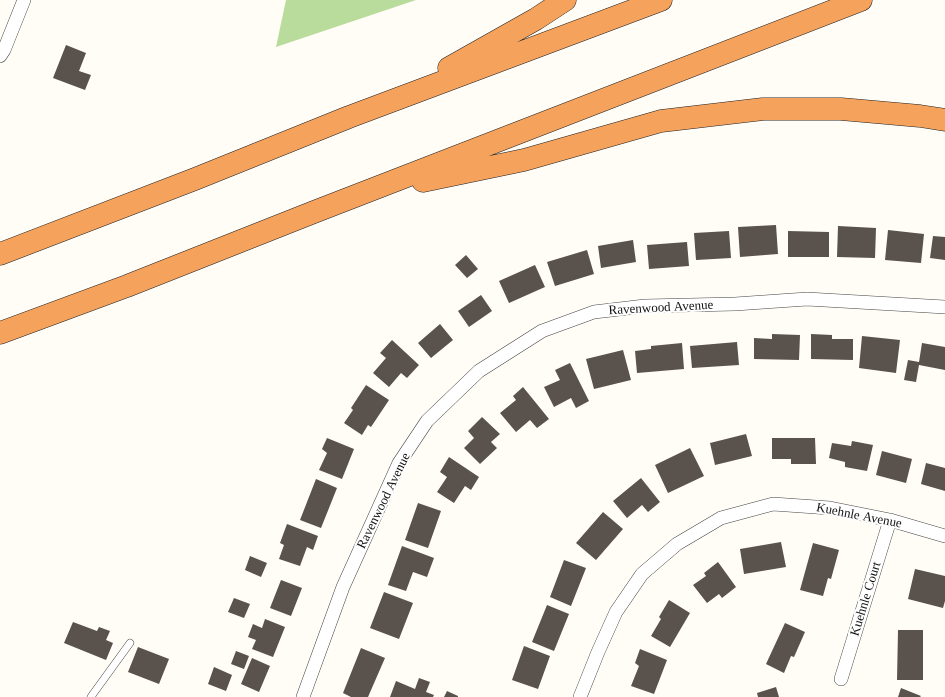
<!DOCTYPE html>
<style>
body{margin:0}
canvas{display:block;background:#fffdf5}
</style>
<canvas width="945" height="697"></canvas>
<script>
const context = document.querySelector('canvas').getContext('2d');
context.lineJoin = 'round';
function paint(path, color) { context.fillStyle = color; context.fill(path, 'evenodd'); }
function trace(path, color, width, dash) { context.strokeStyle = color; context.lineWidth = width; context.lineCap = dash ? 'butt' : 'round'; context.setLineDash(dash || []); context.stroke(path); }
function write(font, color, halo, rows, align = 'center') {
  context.font = font + ' "Times New Roman",serif'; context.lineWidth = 4; context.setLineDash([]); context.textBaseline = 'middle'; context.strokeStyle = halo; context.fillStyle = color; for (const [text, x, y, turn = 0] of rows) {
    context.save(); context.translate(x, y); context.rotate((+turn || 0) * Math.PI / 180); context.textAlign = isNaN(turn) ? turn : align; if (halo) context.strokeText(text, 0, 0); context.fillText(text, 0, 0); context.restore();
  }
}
paint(new Path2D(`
 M286,0H416L276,47Z`), '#b9dc9c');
paint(new Path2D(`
 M66,45L86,53L79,71L91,75L85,90L53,78Z
 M776,225L778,254L740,257L738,227Z
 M838,226L876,228L875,258L837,257Z
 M888,230L924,234L921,263L885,260Z
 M729,231L731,258L696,260L694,233Z
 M788,231L829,232V257H788Z
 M933,236L945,237V260L930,258Z
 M633,240L636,262L601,268L598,246Z
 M687,242L689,266L649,269L647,245Z
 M587,250L594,274L555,286L547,262Z
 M466,255L478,269L467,278L455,265Z
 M535,265L545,287L509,303L499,281Z
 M481,295L492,311L469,327L458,311Z
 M440,324L453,340L431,358L418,343Z
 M772,334L800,335L799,360L754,359V338L772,339Z
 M811,334L832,335V339H853V360L811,359Z
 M862,336L900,340L896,373L859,368Z
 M392,340L419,365L407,378L401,373L389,387L373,373L386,358L380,353Z
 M737,342L739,365L692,368L690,346Z
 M682,343L684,369L637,373L635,351L651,349V346Z
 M922,343L945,347V370L919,365L916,382L904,380L908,360L919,362Z
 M623,350L631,380L594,389L586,359Z
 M570,363L589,401L576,408L571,398L554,407L544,387L560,380L555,370Z
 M366,385L389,400L371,427L368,425L362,435L344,423L353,410L351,408Z
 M523,387L549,419L537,428L530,420L516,432L500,413L516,400L513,396Z
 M482,417L500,434L491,442L497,448L480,464L464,448L474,438L468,431Z
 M746,434L752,456L715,465L710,443Z
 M327,438L354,449L342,479L319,470L327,453L322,449Z
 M772,438H815L816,464H791V459H772Z
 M852,441L873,445L867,471L845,467V462L829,458L832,443L851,446Z
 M690,448L704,476L668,493L655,465Z
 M882,451L912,459L906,483L876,475Z
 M449,457L479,477L471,490L465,486L454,503L437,492L447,477L440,472Z
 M926,463L945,468V491L921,484Z
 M641,478L660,502L648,512L642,505L627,518L613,501Z
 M316,479L337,488L321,528L300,520Z
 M418,503L441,511L428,548L405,540Z
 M603,512L623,529L596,560L576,543Z
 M287,524L318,536L313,550L307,547L300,566L279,559L284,545L280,543Z
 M781,542L786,567L744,574L740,549Z
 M813,543L839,550L831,579L828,578L823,596L800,590Z
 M402,546L434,558L427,577L413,572L406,591L388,585Z
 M250,556L267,563L261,577L245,570Z
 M564,560L586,568L571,606L550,597Z
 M718,562L736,587L722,598L719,594L707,603L693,585L706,576L704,573Z
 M915,569L945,576V601L943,608L908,599Z
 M281,580L302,588L291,616L270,608Z
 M384,592L413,603L399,639L370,628Z
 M234,598L250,604L244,618L228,612Z
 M669,600L690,613L670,647L651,636L661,619L659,617Z
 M547,605L569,614L554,651L532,642Z
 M265,619L285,627L273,657L252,649L256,640L248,637L253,624L262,628Z
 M73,622L97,631L99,627L110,631L106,640L113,643L106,660L64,643Z
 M785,623L805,632L794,657L791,656L784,673L766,664Z
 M898,630H923V680H897Z
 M524,646L550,656L538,689L512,680Z
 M138,647L169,659L159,684L128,672Z
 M361,648L385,658L368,697H351L343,693Z
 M640,649L667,660L654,694L631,686L639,666L635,663Z
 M236,651L249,656L244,669L231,664Z
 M252,658L270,666L259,692L241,684Z
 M214,667L232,675L226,691L208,684Z
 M419,678L430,682L426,692L434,695L433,697H390L396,681L415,689Z
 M776,687L779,697H758L757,693Z
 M901,688L921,696L920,697H898Z
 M447,691L458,696V697H444Z`), '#5a524d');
const service = new Path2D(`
 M91,697L93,694L130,643`);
const minor = new Path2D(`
 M0,56L4,50L24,0
 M841,679L890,520
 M303,697L343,587L399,463L427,421L479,371L542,331L594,312L645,306L735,304L807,299L945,307
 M580,697L598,652L616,612L642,574L677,544L721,518L773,504L830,508L890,520L945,536`);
const motorway = new Path2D(`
 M449,68L536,19L565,0
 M423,181L524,160L661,121L763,109H841L920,116L945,120
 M0,254L195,179L349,117L661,0
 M0,333L127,286L314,212L861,0`);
trace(service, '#444', 8);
trace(minor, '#444', 14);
trace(motorway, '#222', 23);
trace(service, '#fff', 7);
trace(minor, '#fff', 13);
trace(motorway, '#f5a25d', 22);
write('13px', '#111', '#fff', [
 ["Ravenwood Avenue",661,308,-3],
 ["Ravenwood Avenue",384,501,-64],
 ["Kuehnle Avenue",859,516,11],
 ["Kuehnle Court",866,599,-73]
]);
</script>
